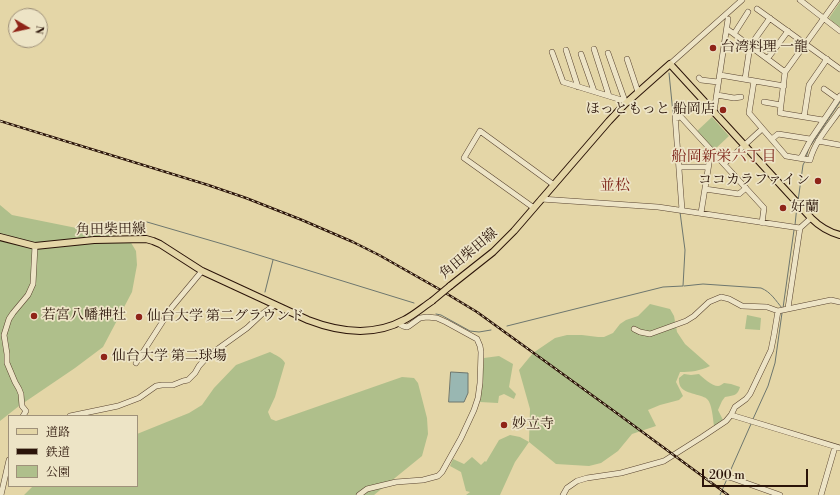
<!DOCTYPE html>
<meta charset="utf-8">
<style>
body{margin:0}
#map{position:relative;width:840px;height:495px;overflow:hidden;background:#e4d6a7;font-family:"Libre Bodoni","Noto Serif JP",serif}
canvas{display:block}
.legend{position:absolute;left:8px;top:415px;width:130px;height:72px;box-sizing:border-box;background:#ede4c6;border:1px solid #9f917a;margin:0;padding:5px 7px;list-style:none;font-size:12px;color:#2b1409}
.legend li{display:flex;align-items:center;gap:8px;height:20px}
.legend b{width:20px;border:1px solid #9f917a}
.north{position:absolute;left:8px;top:8px;width:40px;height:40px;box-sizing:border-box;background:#ede4c6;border:1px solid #9f917a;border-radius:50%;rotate:99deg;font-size:11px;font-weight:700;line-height:16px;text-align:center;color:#2b1409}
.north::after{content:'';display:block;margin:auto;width:14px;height:18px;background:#8f2418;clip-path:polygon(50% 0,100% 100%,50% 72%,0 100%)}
.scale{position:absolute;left:702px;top:469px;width:106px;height:18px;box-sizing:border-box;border:2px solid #2b1409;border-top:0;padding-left:5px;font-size:12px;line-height:14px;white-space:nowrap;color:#2b1409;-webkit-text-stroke:3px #ede4c6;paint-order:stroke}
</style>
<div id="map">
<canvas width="840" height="495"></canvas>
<ul class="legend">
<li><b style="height:5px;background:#e4d6a7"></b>道路</li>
<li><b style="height:5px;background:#2b1409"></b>鉄道</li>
<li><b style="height:11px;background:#afbf8b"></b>公園</li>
</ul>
<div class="north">N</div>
<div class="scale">200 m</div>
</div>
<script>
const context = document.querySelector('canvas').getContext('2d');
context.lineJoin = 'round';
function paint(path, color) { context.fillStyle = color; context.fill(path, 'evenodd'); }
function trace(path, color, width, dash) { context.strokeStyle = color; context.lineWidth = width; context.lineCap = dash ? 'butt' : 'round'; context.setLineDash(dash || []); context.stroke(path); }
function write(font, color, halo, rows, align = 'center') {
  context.font = font + ' "Libre Bodoni","Noto Serif JP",serif'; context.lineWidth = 3.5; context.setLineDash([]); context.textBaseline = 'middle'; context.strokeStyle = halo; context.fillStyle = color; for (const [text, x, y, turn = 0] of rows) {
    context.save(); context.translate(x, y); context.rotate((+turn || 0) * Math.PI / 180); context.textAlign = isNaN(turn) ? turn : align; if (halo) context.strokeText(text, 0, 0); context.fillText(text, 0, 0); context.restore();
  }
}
paint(new Path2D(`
 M840,2V27L833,22L829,18Z
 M712,117L729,136L713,151L696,132Z
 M0,205L12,215L126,238L130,241L136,251L137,265L132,292L103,347L75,368L19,406L0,421Z
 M650,304L670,309L674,316L677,332L685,344L710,366C700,371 691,372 680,372L676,382L683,396L679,400L660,405L648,410L656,426L632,434L618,451L601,463L589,466L556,464L529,442L515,462L500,495H466L470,492L466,491L461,472L450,466L453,459L464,464L472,457L481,465L485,461L486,462L499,440L510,435L520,437L529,442L530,409L519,370L533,353L555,338L567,335H582L598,337H604L613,333L620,324L626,320L638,316Z
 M747,315L761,318L760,330L745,329Z
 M270,352C275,355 282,357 285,363L275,397L268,412L271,419L276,421L402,377L414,378L418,383L427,418L428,434L422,456L374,495H24L33,486H137V434L189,413L202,405L214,388L236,365Z
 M499,356L513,364L509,387L516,394L514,399L504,394L499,396L498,403L480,402L484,358Z
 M684,374L691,375L699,374C703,378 712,386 718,386C720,386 722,384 724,383L731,384L740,387C737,397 733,395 725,397L722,401L718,410L724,422L714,426C713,419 712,403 707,399C705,397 703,397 701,396C689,392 678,392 679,378Z`), '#afbf8b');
const water = new Path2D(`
 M451,372L468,373V393L464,402H449Z`);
paint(water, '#99b7b2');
trace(water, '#6d766e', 1);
trace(new Path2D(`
 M669,73L673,113
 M811,145L840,102
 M806,158L809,147
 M798,201L803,165L805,161
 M147,222L226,245L414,303
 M795,225L797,206
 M684,286L703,284L761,288C771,292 776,301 782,308
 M265,292L273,260
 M783,308L794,230
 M436,314L441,315L470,331L479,332L491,330
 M507,326L663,287L683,286L685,250L680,212
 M753,419L768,386L775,363L782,313
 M728,476L751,424
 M720,495L727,479`), '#6d766e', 1);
const minor = new Path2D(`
 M800,0L840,31
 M757,9L840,69
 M770,18L750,46L785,72
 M727,29L734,34L750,46L745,79
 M734,34L748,12
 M594,49L609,96
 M566,50L578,87
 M552,52L563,82L628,102
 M608,53L625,101
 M581,54L594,91
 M768,58L788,31
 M627,59L638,92
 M670,64L742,0
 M720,75L784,86
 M699,78L701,80L718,82
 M754,81L749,113L786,156L810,160C815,141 829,126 840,110
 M824,89L838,99
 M717,95L734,98L741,97
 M764,102L781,105
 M714,112L728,19
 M675,115L682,210
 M804,117L809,85L827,59
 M675,118L681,117L764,208L762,223
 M823,120L780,113L785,72L837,0
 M772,139L778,134L810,139
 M818,141L840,145
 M801,158L811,139L840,96
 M724,164L762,129
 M679,167H708
 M705,189L739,194L746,188
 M541,199L658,207L800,228
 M534,208L464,158L480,131L554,185
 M701,213L711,151
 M788,308L800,228L811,218
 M634,329L640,332L650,334L686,321L694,316L709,302L721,297L729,299L742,306L767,307L778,311L831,300L840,302
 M136,363L172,307L202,271
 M731,415L840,448
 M23,416L26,411L22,406L21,394L19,389L15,382L7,363V354L4,335L9,319L13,313L28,295L33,284L35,246
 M70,416L118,406L139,398L156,386L162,385H173L183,381L188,380L195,373L199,366L208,356L247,328L262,314L275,305
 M721,476L732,478L780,495
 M1,495L9,460
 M359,495L367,489L396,482L423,480L438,476L442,472L461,438L474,410L478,398L480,383L481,352L480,346L477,339L446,322L437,318L427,317L420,318L409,326L407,327L403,326L398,323
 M563,495L567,488L577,481L587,478L621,473L664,461L702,437L726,421L731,415L735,407L746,399L750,394L771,350L774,335L778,311
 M821,495L835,447`);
const major = new Path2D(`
 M0,237L35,246L94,240L146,239L153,241L160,244L202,271L308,320C339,332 373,337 404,320C414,315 423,307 432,301
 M450,286L493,252L514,231L609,121L625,104L670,64L811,218C820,227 828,232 840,235`);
trace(minor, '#594430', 6);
trace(major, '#2b1409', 8);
trace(minor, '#ede4c6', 5);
trace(major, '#e4d6a7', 6);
const rail = new Path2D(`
 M0,121L208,185L246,198L302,220L353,242L379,255L439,289L477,312L618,414L728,495`);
trace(rail, '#2b1409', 2.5);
trace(rail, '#ede4c6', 1, [3]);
const majorBridge = new Path2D(`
 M432,301L450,286`);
trace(majorBridge, '#2b1409', 8, []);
trace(majorBridge, '#e4d6a7', 6);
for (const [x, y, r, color] of [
 [713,48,4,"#8f2418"],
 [723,110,4,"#8f2418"],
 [818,181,4,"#8f2418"],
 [783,208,4,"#8f2418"],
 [34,316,4,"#8f2418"],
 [139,317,4,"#8f2418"],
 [104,357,4,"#8f2418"],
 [504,425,4,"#8f2418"]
]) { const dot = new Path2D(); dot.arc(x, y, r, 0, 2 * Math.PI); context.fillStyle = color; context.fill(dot); trace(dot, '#ede4c6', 1.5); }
write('14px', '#2b1409', '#ede4c6', [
 ["台湾料理 一龍",721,48],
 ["ほっともっと 船岡店",715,110,"right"],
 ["ココカラファイン",810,181,"right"],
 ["好蘭",791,208],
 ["若宮八幡神社",42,316],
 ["仙台大学 第二グラウンド",147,317],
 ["仙台大学 第二球場",112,357],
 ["妙立寺",512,425]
], 'left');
write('14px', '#2b1409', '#ede4c6', [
 ["角田柴田線",111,230,-1],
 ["角田柴田線",469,254,-40]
]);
write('15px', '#7a1f14', '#ede4c6', [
 ["船岡新栄六丁目",724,157],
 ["並松",615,186]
]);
</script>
